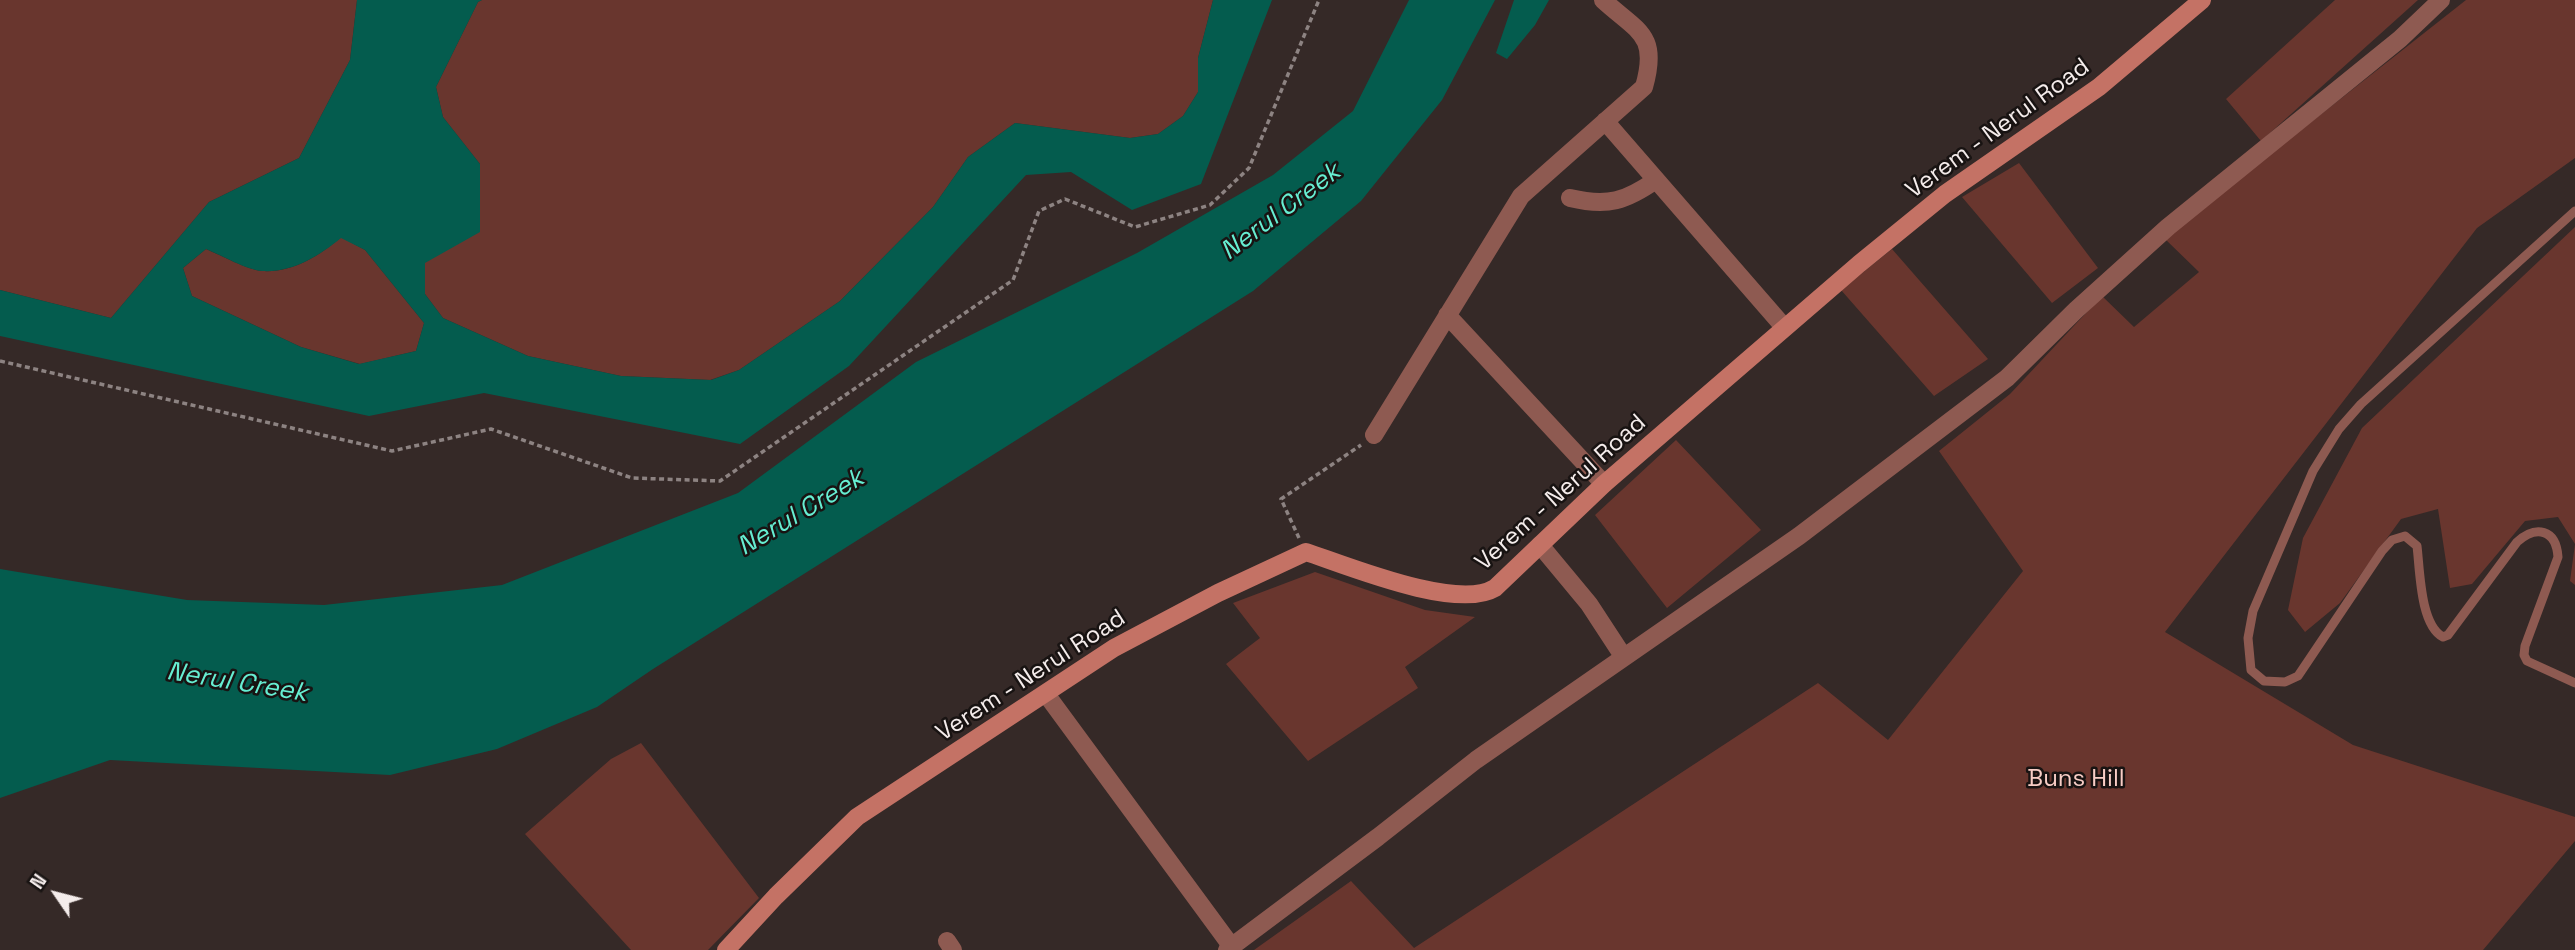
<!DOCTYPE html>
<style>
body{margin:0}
#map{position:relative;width:2575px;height:950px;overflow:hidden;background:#352927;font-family:"Space Grotesk",sans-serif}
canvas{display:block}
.north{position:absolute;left:21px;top:859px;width:70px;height:70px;-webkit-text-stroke:5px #181312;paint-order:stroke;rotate:305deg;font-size:19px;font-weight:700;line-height:28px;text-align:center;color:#f4eceb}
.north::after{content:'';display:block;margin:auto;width:24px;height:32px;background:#f4eceb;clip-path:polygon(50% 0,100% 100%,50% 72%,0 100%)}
</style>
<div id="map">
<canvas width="2575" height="950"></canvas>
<div class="north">N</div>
</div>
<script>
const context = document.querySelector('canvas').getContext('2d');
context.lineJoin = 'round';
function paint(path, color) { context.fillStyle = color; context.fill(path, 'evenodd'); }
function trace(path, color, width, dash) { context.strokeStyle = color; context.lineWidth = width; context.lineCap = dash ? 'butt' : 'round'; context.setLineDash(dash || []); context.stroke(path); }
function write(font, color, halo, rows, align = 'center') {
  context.font = font + ' "Space Grotesk",sans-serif'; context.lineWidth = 5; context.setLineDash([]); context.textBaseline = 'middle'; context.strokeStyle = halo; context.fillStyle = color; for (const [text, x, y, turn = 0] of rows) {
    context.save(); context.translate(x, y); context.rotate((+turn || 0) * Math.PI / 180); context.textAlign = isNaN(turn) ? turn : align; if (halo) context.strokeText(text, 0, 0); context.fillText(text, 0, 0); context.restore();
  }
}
paint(new Path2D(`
 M0,0H357L350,60L299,158L209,202L111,318L0,290Z
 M482,0H1213L1198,58V92L1183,116L1158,134L1130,138L1015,123L968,157L933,207L840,301L739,370L710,380L621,376L528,356L443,318L425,294V262L480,164L443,117L436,87L478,2Z
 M2335,0H2418L2261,141L2226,99Z
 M2466,0H2575V158L2477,228L2165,632L2353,745L2575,817V841L2483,950H1254L1351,881L1414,948L1818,683L1888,740L2023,571L1939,451L2010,394L2102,296L2134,327L2199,272L2164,238Z
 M2019,163L2098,268L2052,303L1962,197Z
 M2575,227V585L2570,581L2575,544L2558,517L2525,521L2472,584L2450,588L2438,509L2401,519L2340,603L2305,632L2288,610L2303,538L2362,428Z
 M341,237L365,250L424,323L416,351L360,364L301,347L192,296L183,268L206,249C220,255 248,270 262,271C293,273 319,256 341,237Z
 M1892,249L1988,359L1934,396L1841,290Z
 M1676,440L1761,530L1667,608L1595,515Z
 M1315,572L1425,610L1475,617L1405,667L1418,688L1308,761L1226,664L1260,638L1233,603Z
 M641,743L759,898L708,950H631L525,834L611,759Z`), '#69362e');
paint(new Path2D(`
 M357,0H482L478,2L436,87L443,117L480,164V232L425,263V294L443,318L528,356L621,376L711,380L739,370L840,301L933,207L968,157L1015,123L1130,138L1158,134L1183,116L1198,92V58L1213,0H1272L1201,184L1132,210L1071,172L1026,175L849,366L740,444L484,393L369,416L0,336V290L111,318L209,202L299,158L350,60ZM341,238L365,250L424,323L416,351L359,364L301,347L192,296L183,268L206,249C221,255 247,270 262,271C292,273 319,256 341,238Z
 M1409,0H1495L1442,100L1361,201L1253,291L653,669L597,707L497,749L390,775L110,760L0,798V569L187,600L324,605L502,585L738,493L916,362L1137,253L1273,175L1353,111Z
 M1514,0H1549L1535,25L1507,59L1496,53Z`), '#045c4e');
trace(new Path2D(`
 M0,361L392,451L491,429L632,478L720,481L1013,280L1039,211L1065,199L1135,227L1210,205L1249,168L1319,0
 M1299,538L1281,499L1361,445`), '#8d8382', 3.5, [5, 3.5]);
trace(new Path2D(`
 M2575,211L2361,404L2339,429L2313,471L2253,611L2248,638L2251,670L2264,681L2285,682L2298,676L2382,551L2392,540L2405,536L2417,546C2420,570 2420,625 2443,637L2448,635L2517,542C2536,525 2556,529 2558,557L2525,646L2524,655L2527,661L2575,683`), '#8e5a51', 9);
trace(new Path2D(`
 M1605,121L1784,327
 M1570,198C1608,207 1626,201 1656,180
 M1447,315L1604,484
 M1374,435L1521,196L1644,87C1659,34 1638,32 1603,0
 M1540,545L1589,604L1623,656
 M1046,694L1232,947
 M947,941L953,950
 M1227,950L1378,837L1476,760L1799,536L2007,378L2076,310L2168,227L2400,39L2441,0`), '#8e5a51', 18);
trace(new Path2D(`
 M726,950L776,896L857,817L1114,648L1218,593L1306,552C1348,566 1457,611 1495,588L1604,484L1859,264L1945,194L2099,87L2202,0`), '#c47265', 18);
write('24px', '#f4eceb', '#181312', [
 ["Verem - Nerul Road",1998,129,-36],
 ["Verem - Nerul Road",1561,493,-42],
 ["Verem - Nerul Road",1031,676,-33]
]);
write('24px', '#f8cdc5', '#181312', [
 ["Buns Hill",2076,779]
]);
write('italic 26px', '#66eed2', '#181312', [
 ["Nerul Creek",1281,212,-37],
 ["Nerul Creek",801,513,-31],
 ["Nerul Creek",237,683,9]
]);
</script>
